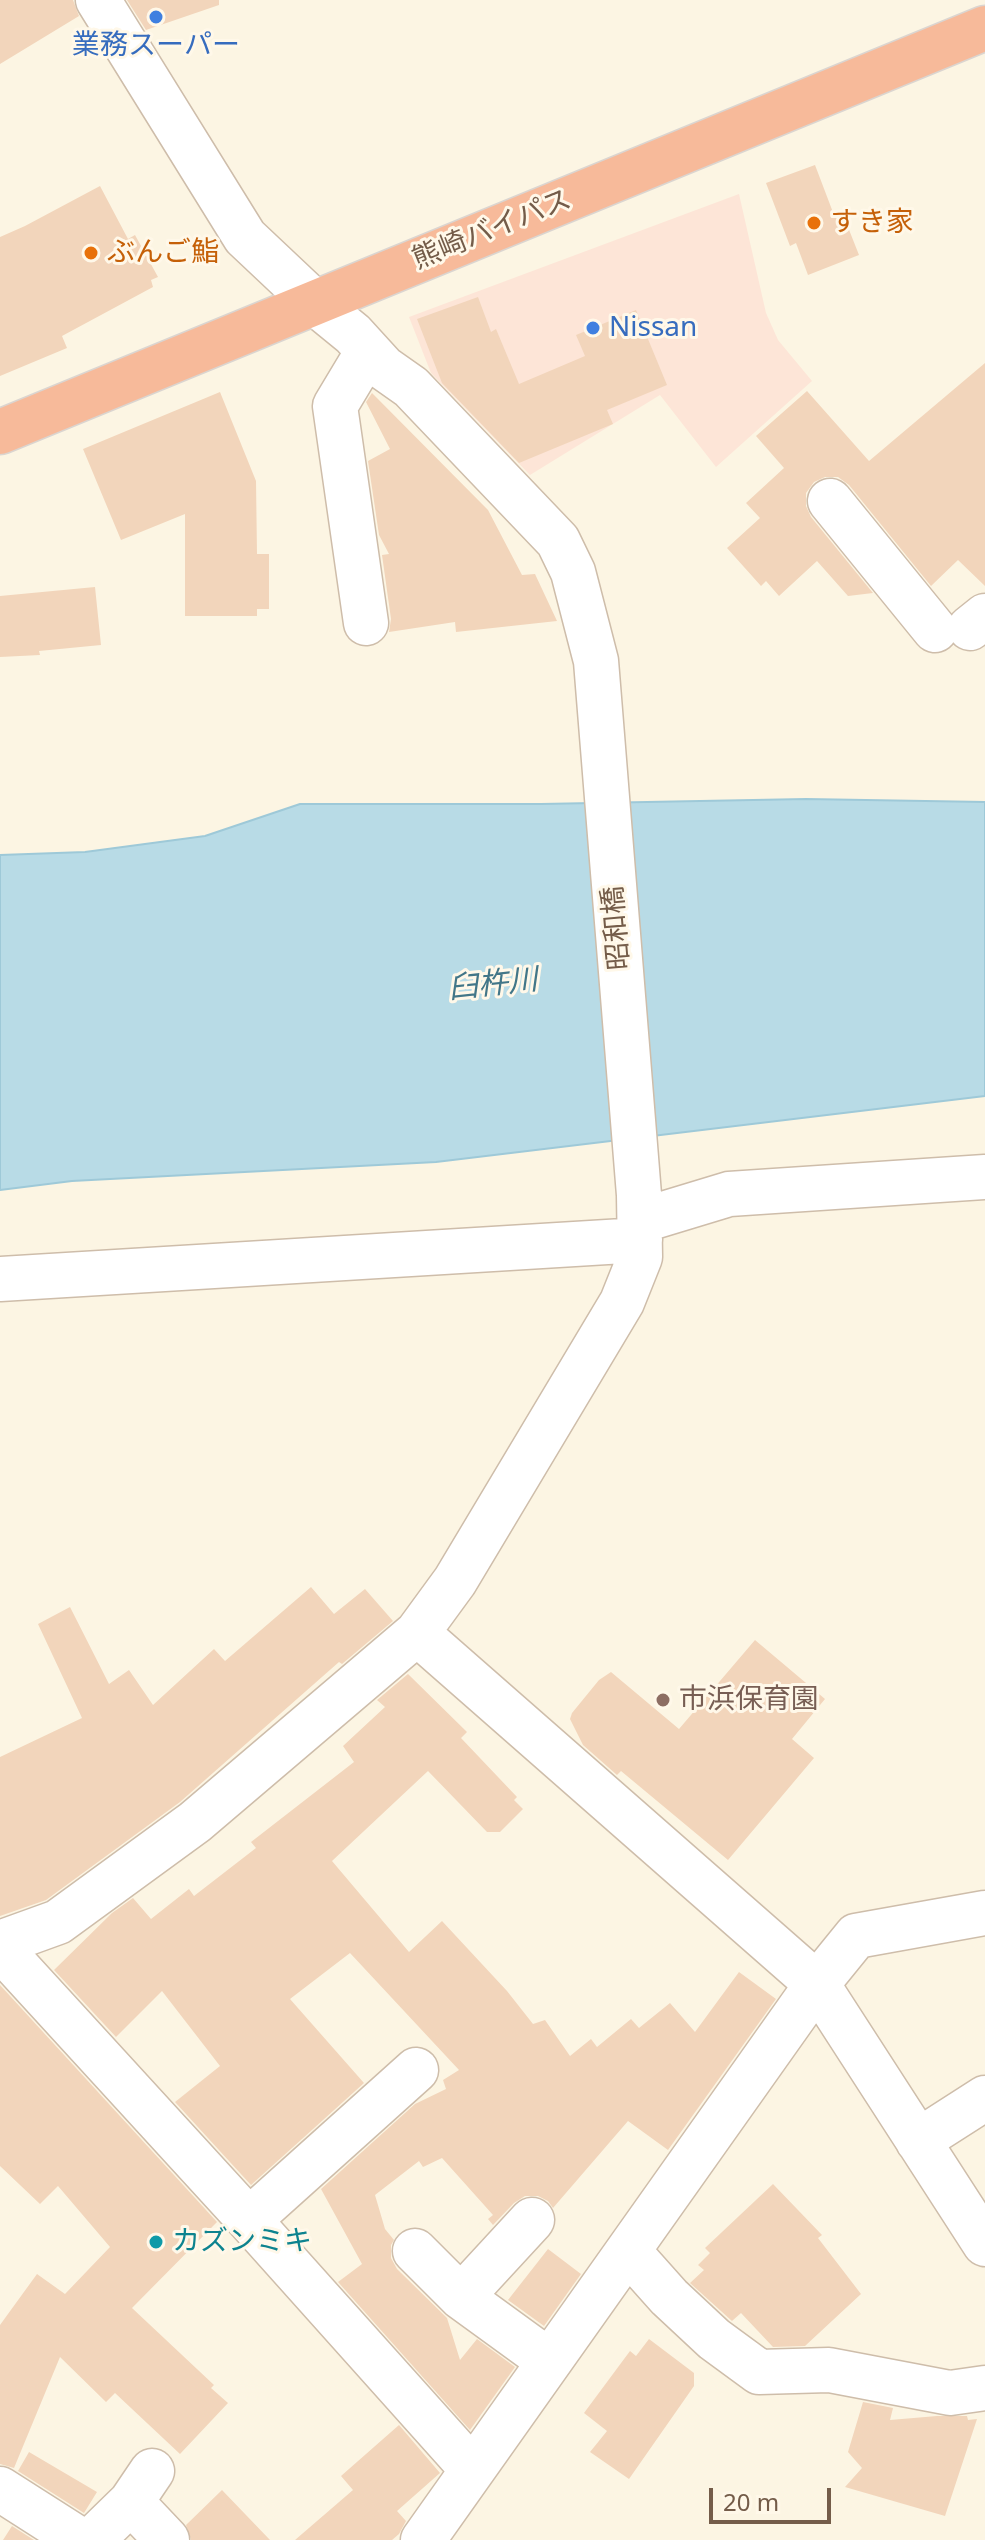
<!DOCTYPE html>
<meta charset="utf-8">
<style>
body{margin:0}
#map{position:relative;width:985px;height:2540px;overflow:hidden;background:#fcf5e3;font-family:"Noto Sans",sans-serif}
canvas{display:block}
.scale{position:absolute;left:709px;top:2488px;width:122px;height:36px;box-sizing:border-box;border:4px solid #745c49;border-top:0;padding-left:10px;font-size:24px;line-height:28px;white-space:nowrap;color:#745c49;-webkit-text-stroke:6px #fff8e9;paint-order:stroke}
</style>
<div id="map">
<canvas width="985" height="2540"></canvas>
<div class="scale">20 m</div>
</div>
<script>
const context = document.querySelector('canvas').getContext('2d');
context.lineJoin = 'round';
function paint(path, color) { context.fillStyle = color; context.fill(path, 'evenodd'); }
function trace(path, color, width, dash) { context.strokeStyle = color; context.lineWidth = width; context.lineCap = dash ? 'butt' : 'round'; context.setLineDash(dash || []); context.stroke(path); }
function write(font, color, halo, rows, align = 'center') {
  context.font = font + ' "Noto Sans","Noto Sans JP",sans-serif'; context.lineWidth = 6; context.setLineDash([]); context.textBaseline = 'middle'; context.strokeStyle = halo; context.fillStyle = color; for (const [text, x, y, turn = 0] of rows) {
    context.save(); context.translate(x, y); context.rotate((+turn || 0) * Math.PI / 180); context.textAlign = isNaN(turn) ? turn : align; if (halo) context.strokeText(text, 0, 0); context.fillText(text, 0, 0); context.restore();
  }
}
paint(new Path2D(`
 M739,194L766,313L778,340L812,381L716,467L660,395L530,475L431,373L409,317Z`), '#fde5d7');
const water = new Path2D(`
 M806,799L985,802V1096L436,1162L72,1181L0,1190V855L85,852L205,836L300,804H541Z`);
paint(water, '#b8dbe6');
trace(water, '#9ec9d8', 2);
paint(new Path2D(`
 M0,0H73L79,16L0,64Z
 M127,0H219V5L146,30Z
 M815,165L834,215L842,212L859,255L808,275L796,243L790,246L766,183Z
 M100,186L128,239L135,235L158,277L151,280L153,287L62,336L67,348L0,376V237L25,226Z
 M478,297L491,332L496,329L519,384L585,356L576,335L636,310L667,385L607,410L613,424L519,463L442,383L417,319Z
 M985,363V586L958,560L931,586L849,485L838,477H825L814,482L806,493V506L811,517L873,593L848,596L817,561L779,596L766,581L761,586L727,548L760,518L746,503L784,468L756,436L807,391L869,461Z
 M220,392L256,481L257,554H269V609H257V616H185V514L121,540L83,449Z
 M372,393L488,510L522,575L535,574L557,621L456,632L455,622L389,632L391,619L382,555L389,554L379,535L368,461L390,449L366,402Z
 M95,587L101,645L39,651L40,655L0,657V596Z
 M311,1587L334,1614L365,1589L393,1621L342,1664L339,1662L180,1802L46,1900L0,1916V1757L82,1718L38,1624L70,1607L109,1684L129,1670L153,1705L214,1649L225,1661Z
 M755,1640L825,1699L792,1739L814,1758L728,1860L621,1771L617,1775L583,1745L570,1719L572,1713L599,1680L611,1672L679,1729Z
 M408,1674L467,1732L461,1738L517,1797L514,1800L523,1809L500,1832H487L428,1771L332,1861L409,1952L442,1921L507,1991L533,2024L545,2020L570,2056L591,2039L597,2047L631,2019L639,2028L670,2003L695,2032L739,1972L776,1999L668,2150L628,2121L553,2208L548,2201L538,2196H525L514,2203L493,2225L488,2219L493,2215L442,2158L423,2167L419,2161L375,2195L385,2229L394,2240L391,2245V2258L397,2269L447,2318L460,2360L477,2339L515,2367L470,2430L338,2282L362,2264L321,2189L415,2104L446,2089L443,2080L459,2070L350,1953L290,1999L364,2083L251,2185L175,2102L220,2066L162,1991L116,2037L54,1970L112,1913L133,1898L151,1919L189,1889L194,1896L256,1848L251,1842L354,1762L343,1746L385,1707L377,1700Z
 M0,1985L217,2222L132,2308L214,2385L211,2388L228,2403L180,2454L115,2393L106,2402L60,2357L14,2468L0,2464V2325L37,2274L65,2294L110,2247L58,2186L40,2204L0,2166Z
 M773,2184L822,2235L818,2238L861,2294L805,2346L773,2347L741,2313L732,2321L690,2283L704,2270L698,2265L710,2253L705,2248Z
 M548,2249L581,2274L544,2326L508,2300Z
 M649,2339L694,2373V2386L629,2479L590,2452L607,2431L584,2413L630,2351L636,2356Z
 M863,2402L893,2408L890,2420L937,2416H967L968,2420L977,2419L945,2516L845,2487L862,2468L848,2452Z
 M399,2425L440,2473L397,2511L406,2521L399,2534L392,2540H295L353,2490L341,2476Z
 M29,2452L97,2492L84,2513L18,2471Z
 M222,2490L270,2540H191L186,2525Z
 M12,2526L34,2540H3Z`), '#f2d5bb');
const minor = new Path2D(`
 M830,501L935,630
 M366,623L335,406L368,351
 M970,628L985,616
 M640,1221L729,1194L985,1177
 M0,1279L640,1240
 M417,1633L817,1984L985,2244
 M0,1943L58,1922L195,1822L417,1633L455,1581L622,1302L640,1257L639,1195L596,661L573,572L558,541L411,387L384,368L353,334L315,303L245,237L98,0
 M0,1948L249,2220L472,2469
 M918,2141L985,2098
 M249,2220L416,2070
 M415,2251L461,2297L549,2361
 M628,2251L669,2297L714,2339L759,2372L829,2370L950,2393L985,2388
 M461,2297L532,2220
 M0,2489L80,2540
 M131,2502L167,2540
 M92,2540L131,2502L152,2471
 M423,2540L817,1984L856,1936L985,1913`);
const highway = new Path2D(`
 M0,432L985,28`);
trace(minor, '#cebdaa', 47);
trace(highway, '#dbd5d0', 47);
trace(minor, '#fff', 44);
trace(highway, '#f7ba9a', 44);
for (const [x, y, r, color] of [
 [156,17,8,"#3f7fe0"],
 [814,223,8,"#e8710a"],
 [91,253,8,"#e8710a"],
 [593,328,8,"#3f7fe0"],
 [663,1700,8,"#8d6e63"],
 [156,2242,8,"#0f9aa8"]
]) { const dot = new Path2D(); dot.arc(x, y, r, 0, 2 * Math.PI); context.fillStyle = color; context.fill(dot); trace(dot, '#fff8e9', 3); }
write('28px', '#366cbe', '#fff8e9', [
 ["業務スーパー",156,46],
 ["Nissan",609,328,"left"]
]);
write('28px', '#c56008', '#fff8e9', [
 ["すき家",830,223],
 ["ぶんご鮨",107,253]
], 'left');
write('28px', '#745c49', '#fff8e9', [
 ["熊崎バイパス",492,230,-22],
 ["昭和橋",617,928,-95]
]);
write('28px', '#785e54', '#fff8e9', [
 ["市浜保育園",679,1700]
], 'left');
write('28px', '#0d838f', '#fff8e9', [
 ["カズンミキ",172,2242]
], 'left');
write('italic 30px', '#427688', '#fff8e9', [
 ["臼杵川",493,985,-6]
]);
</script>
